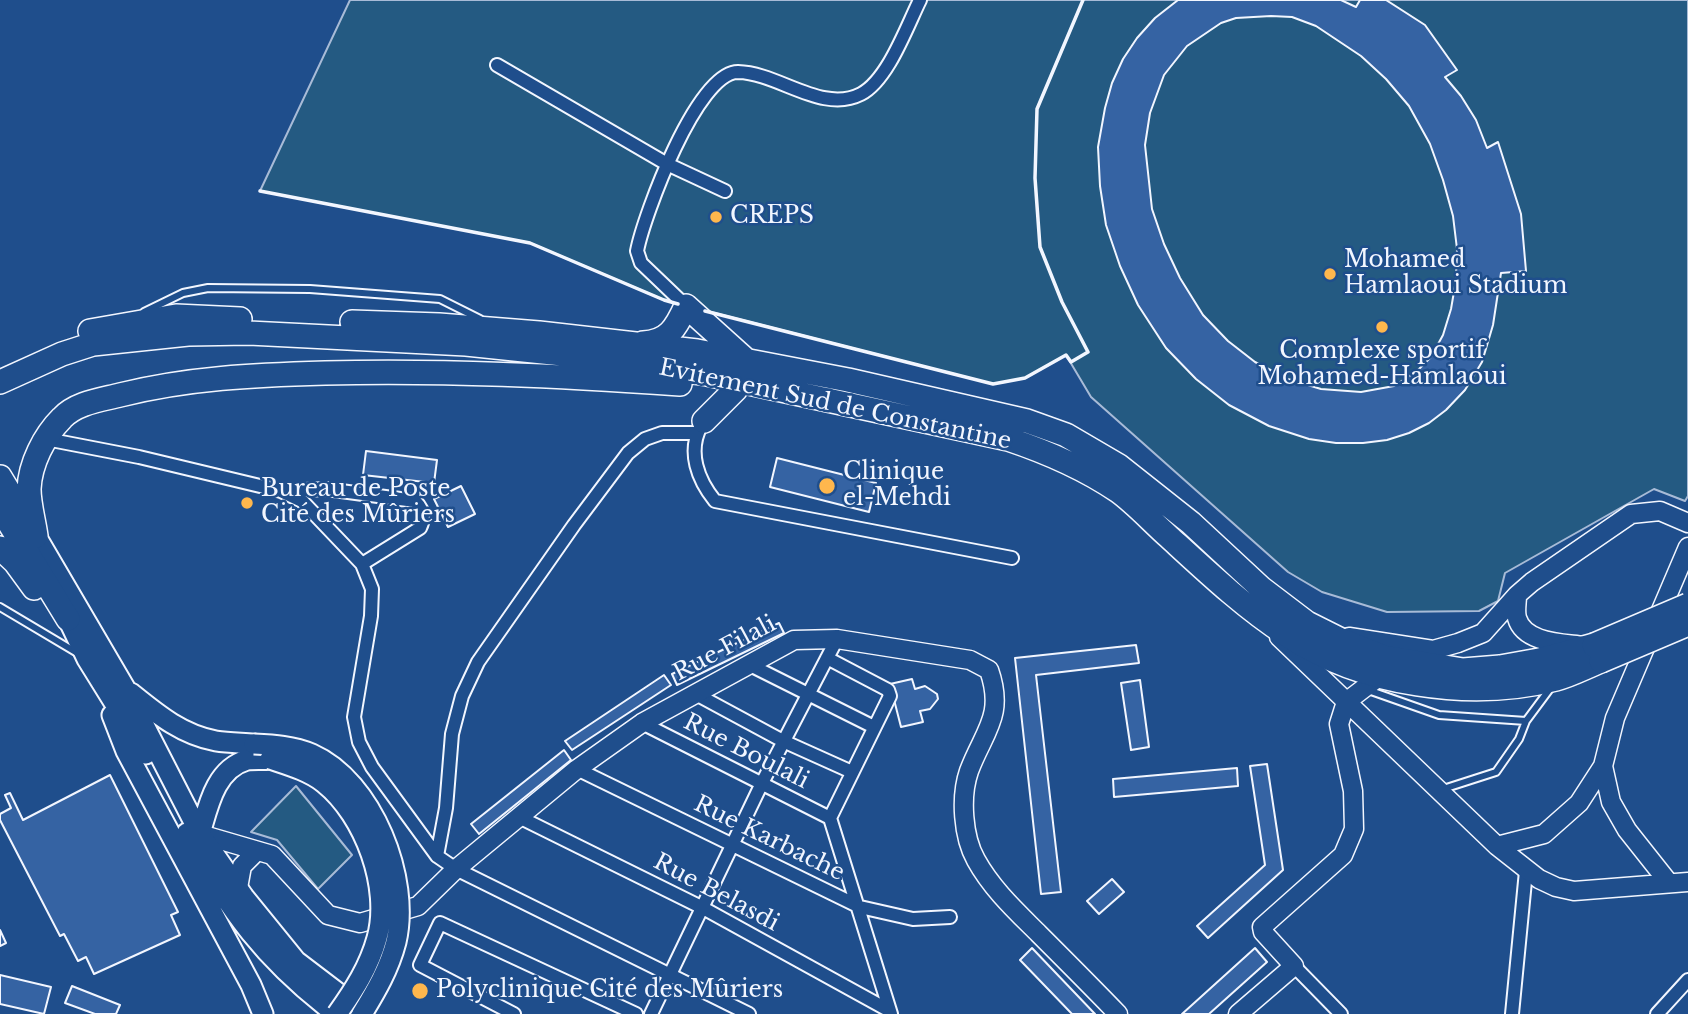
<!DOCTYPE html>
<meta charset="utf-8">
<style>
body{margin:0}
canvas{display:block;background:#1f4e8c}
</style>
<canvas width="1688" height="1014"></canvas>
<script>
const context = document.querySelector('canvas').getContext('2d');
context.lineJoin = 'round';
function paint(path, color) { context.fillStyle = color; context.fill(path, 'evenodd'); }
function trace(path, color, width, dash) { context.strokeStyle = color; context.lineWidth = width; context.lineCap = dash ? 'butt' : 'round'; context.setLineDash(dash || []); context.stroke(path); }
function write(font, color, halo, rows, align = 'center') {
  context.font = font + ' "Libre Baskerville",serif'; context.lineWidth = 5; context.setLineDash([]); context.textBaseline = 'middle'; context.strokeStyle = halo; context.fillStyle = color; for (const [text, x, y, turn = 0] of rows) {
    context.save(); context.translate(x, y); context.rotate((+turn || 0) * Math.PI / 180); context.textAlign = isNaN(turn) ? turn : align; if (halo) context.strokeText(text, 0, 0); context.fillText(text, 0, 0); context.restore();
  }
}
const green = new Path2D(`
 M350,0H1688V496L1685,501L1654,489L1505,573L1498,601L1479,611L1387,612L1322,592L1288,572L1091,397L1066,355L1025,378L993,384L664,300L530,243L260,191Z
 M296,786L352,855L318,889L277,840L251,832Z`);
paint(green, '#245a82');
trace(green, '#a8bbd7', 2);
const building = new Path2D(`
 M1178,0H1341L1356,7L1360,0H1386L1425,25L1457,70L1445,77L1461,96L1476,120L1487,148L1498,142L1521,214L1526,271L1501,273L1493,325L1482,362L1465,390L1446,410L1429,423L1409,433L1387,440L1363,443H1336L1309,439L1269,426L1229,405L1196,379L1166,348L1138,305L1120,266L1106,225L1100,186L1098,147L1105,108L1112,83L1123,59L1137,38L1155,18ZM1271,16L1292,17L1316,26L1361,56L1386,79L1409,106L1430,144L1443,180L1453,216L1457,249L1456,280L1451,309L1443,335L1431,357L1417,371L1394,386L1361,392L1321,389L1288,379L1255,362L1228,341L1203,315L1180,278L1164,244L1152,209L1145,145L1150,113L1164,75L1187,46L1221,23L1236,18Z
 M366,451L437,460L434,483L363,475Z
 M777,458L876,483L869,512L770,487Z
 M461,486L475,514L448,527L434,499Z
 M779,623L784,633L677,685L672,674Z
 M1136,645L1139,663L1036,675L1061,892L1041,894L1015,658Z
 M664,675L671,685L572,750L565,741Z
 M912,679L915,689L925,686L937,694L938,699L930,709L920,711L923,722L901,727L890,684Z
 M1140,680L1149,747L1131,750L1121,683Z
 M564,750L571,760L479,834L471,824Z
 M1267,764L1283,870L1208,938L1197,926L1265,865L1250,766Z
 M1237,768L1238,786L1114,797L1113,779Z
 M110,775L178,912L171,915L180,935L94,974L86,957L78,961L64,934L60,936L0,820V814L11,808L5,795L10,793L23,820Z
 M1112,879L1124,892L1099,914L1087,901Z
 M0,930L6,943L0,946Z
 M1032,948L1095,1014H1072L1020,960Z
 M1255,948L1267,962L1209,1014H1182Z
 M0,975L51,987L44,1014L0,1004Z
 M72,986L120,1005L116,1014H95L65,1003Z`);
paint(building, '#3563a3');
trace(building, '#f2f6ff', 2);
const lane = new Path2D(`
 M144,312L183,293L208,288L310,289L440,299L480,319
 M0,607L79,654
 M1368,690L1439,715L1526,721L1552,686
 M1440,790L1496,772L1519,739L1526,721`);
const street = new Path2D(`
 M497,65L667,164L725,191
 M686,306L641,263L637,251C644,215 697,72 738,72C779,73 822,114 861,94C888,80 907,26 920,0
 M701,426C687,452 698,480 715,501L1012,558
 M46,439L139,457L281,491L302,501L362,564L372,589L371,616L354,717L359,742L372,767L437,856L456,869L749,1014
 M283,491L326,489L415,501C423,509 425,518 420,528L362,564
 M827,658L888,690L890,696L830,818L891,1014
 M748,664L874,727
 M694,693L783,741L852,772
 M642,723L830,818
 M577,769L860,907L913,919L950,917
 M519,817L703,908L890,1011
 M437,856L446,808L452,734L462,696L478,662L574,525L628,453L645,439L662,433H697
 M1294,966L1341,1014
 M514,1014L420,965L440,923L636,1014
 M651,1014L762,783L837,639
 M1512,1014L1526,871
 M1657,1014L1688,980`);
const secondary = new Path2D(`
 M1517,595C1517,603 1515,611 1517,618C1524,643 1562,643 1583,646
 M1279,637L1497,846L1539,879L1556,887L1574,891L1688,882
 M1349,637L1433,650L1458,643L1483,633L1517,595L1532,582L1631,514L1660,511L1688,523
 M200,834L272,855L328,915L360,923L418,906L456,869L577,769L642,723L794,640L837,639L970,660L989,670C1005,716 984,731 969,771C960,797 963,837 976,860C992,889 1016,911 1039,934C1065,960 1092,987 1118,1014
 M1497,846L1544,834L1579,803L1603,766
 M1669,883L1627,830L1611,802L1603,766L1615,718L1688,547
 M238,888L242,866L257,851
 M1238,1014L1294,966L1263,932L1262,927L1343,855L1354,829L1353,791L1339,724L1346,702L1380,676`);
const primary = new Path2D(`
 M36,536L125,688L200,834L244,897L296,961L359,1009
 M68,619L87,659L146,754
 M131,693C157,714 182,735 216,741C228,743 242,743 254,744
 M112,715L126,751L251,985L263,1014
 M187,833C228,910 266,961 336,1014
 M200,834C208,807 215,769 247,760C254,759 263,760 270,759`);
const highway = new Path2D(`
 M352,322L439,325L539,333L697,351L848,380L1027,421L1066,435L1119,466L1191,523L1261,588L1307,623L1341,640L1384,657L1463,670L1500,667L1539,660L1594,645
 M90,331L176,316L240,319
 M643,343C668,342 676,328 686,306L747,361
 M0,382L62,354L93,344L188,334L249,333L466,344L572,355L707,374L1008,439C1047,452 1084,468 1118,491C1136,504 1152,522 1169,537C1206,571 1244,607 1287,635C1362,685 1470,701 1556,679C1571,675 1586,667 1601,661
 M704,421L736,389
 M0,477L31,528
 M0,508L68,619
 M36,536C34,521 29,504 29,489C30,464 44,436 62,418C76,403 100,400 120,395C188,378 255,375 325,373C444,370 561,376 680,384
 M0,548L15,562L34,588`);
trace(lane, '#f2f6ff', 10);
trace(street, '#f2f6ff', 16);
trace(secondary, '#f2f6ff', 21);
trace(primary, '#f2f6ff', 23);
trace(highway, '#f2f6ff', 26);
trace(lane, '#1f4e8c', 6);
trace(street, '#1f4e8c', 12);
trace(secondary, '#1f4e8c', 18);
trace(primary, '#1f4e8c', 19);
trace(highway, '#1f4e8c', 23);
const primaryBridge = new Path2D(`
 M254,744C274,745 293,746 312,754C373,781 411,879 396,942C389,969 376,991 362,1014
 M270,759C288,765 309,771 324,783C365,816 391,888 377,938C369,967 354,990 337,1014`);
const highwayBridge = new Path2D(`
 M1594,645L1688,605
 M1601,661L1688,624`);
trace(primaryBridge, '#f2f6ff', 23, []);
trace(highwayBridge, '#f2f6ff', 26, []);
trace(primaryBridge, '#1f4e8c', 19);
trace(highwayBridge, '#1f4e8c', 23);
trace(new Path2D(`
 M260,191L530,243L664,300L678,304
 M705,311L993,384L1025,378L1066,355L1071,362L1088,352L1062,302L1040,247L1035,178L1037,109L1083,0`), '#f2f6ff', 3.5);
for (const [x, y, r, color] of [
 [716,217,7,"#ffb74d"],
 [1330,274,7,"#ffb74d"],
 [1382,327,7,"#ffb74d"],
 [827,486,9,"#ffb74d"],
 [247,503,7,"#ffb74d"],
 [420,991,9,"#ffb74d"]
]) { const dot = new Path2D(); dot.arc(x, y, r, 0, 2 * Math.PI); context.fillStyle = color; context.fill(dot); trace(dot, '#1f4e8c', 2.5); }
write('23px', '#f2f6ff', '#1f4e8c', [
 ["CREPS",730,217],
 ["Mohamed",1344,261],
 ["Hamlaoui Stadium",1344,287],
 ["Complexe sportif",1382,352,"center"],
 ["Mohamed-Hamlaoui",1382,378,"center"],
 ["Clinique",843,473],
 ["el-Mehdi",843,499],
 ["Bureau de Poste",261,490],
 ["Cité des Mûriers",261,516],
 ["Polyclinique Cité des Mûriers",436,991]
], 'left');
write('23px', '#f2f6ff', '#1f4e8c', [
 ["Evitement Sud de Constantine",835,405,12],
 ["Rue Filali",725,649,-28],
 ["Rue Boulali",746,752,27],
 ["Rue Karbache",769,839,26],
 ["Rue Belasdi",716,893,28]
]);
</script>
